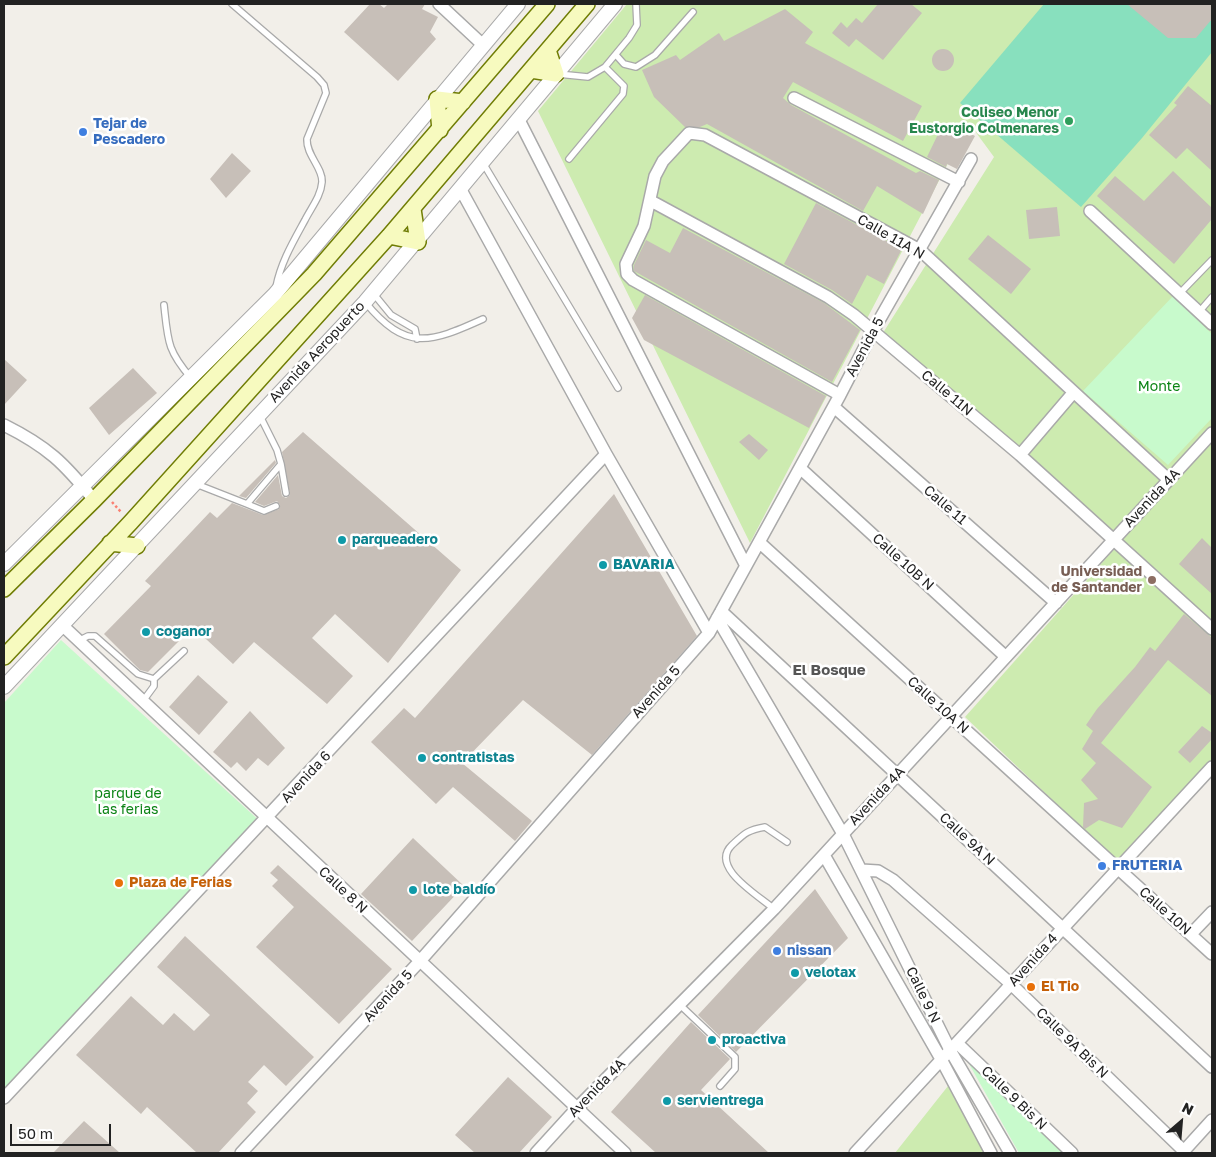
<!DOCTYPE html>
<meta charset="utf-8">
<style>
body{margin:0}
#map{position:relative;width:1216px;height:1157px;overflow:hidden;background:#f2efe9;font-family:"Golos Text",sans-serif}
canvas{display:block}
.frame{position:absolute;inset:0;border:5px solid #222;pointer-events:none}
.north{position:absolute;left:1156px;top:1097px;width:50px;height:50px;-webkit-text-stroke:4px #fff;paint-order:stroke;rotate:27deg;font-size:14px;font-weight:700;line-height:20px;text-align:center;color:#222}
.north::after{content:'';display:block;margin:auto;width:18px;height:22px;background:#222;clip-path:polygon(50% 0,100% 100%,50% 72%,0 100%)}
.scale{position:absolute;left:10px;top:1124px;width:101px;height:22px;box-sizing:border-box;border:2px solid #222;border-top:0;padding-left:6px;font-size:15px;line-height:18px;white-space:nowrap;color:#222;-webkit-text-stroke:4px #fff;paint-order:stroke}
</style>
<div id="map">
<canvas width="1216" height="1157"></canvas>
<div class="frame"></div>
<div class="north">N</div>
<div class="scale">50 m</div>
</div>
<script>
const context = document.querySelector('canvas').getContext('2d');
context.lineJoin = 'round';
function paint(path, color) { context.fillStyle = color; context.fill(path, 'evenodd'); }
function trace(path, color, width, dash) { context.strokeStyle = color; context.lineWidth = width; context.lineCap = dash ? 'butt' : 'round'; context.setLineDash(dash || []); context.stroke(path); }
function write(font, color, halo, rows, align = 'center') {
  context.font = font + ' "Golos Text",sans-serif'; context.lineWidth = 5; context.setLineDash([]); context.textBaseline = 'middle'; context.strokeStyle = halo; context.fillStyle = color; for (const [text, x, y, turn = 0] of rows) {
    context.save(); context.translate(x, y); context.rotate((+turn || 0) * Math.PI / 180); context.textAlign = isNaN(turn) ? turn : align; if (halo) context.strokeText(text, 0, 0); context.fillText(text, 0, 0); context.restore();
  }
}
paint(new Path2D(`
 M627,4H1212V770L1123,867L965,717L1116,547L881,336L994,157L969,123L750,543L538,111Z
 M948,1086L984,1153H895Z`), '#cdebb0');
paint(new Path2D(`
 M1173,296L1212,334V418L1168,465L1083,391Z
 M61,640L263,824L4,1106V703Z
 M963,1042L1078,1153H1019L959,1046Z`), '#c8facc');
paint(new Path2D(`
 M1044,4H1212V52L1142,138L1081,207L960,103Z`), '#88e0be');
paint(new Path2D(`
 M370,4H379L384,8L388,4H425L422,9L438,17L430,32L436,39L398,81L344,32Z
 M878,4H911L922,13L883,60L856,39L849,47L832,33L841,22L847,28L856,18L862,23Z
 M1127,4H1212V19L1196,38H1168Z
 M785,9L813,32L805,43L922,106L903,141L793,82L783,98L791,105L916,173L920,171L939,180L923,214L877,186L863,211L707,124L700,127H685L654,97L642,70L676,55L680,60L719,33L724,41Z
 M932 60a11 11 0 1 1 22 0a11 11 0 1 1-22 0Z
 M1188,86L1212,106V171L1187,148L1176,159L1149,135L1177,105L1174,103Z
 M951,123L975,136L957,169L947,164L946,167L927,157L942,126L948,129Z
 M232,153L251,171L226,198L210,179Z
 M1173,171L1212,208V219L1174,264L1097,196L1115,176L1144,201Z
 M816,203L902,249L884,284L867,275L852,304L832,290L784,264Z
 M1057,207L1060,236L1029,239L1026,210Z
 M683,228L824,303L860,330L832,382L634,271V265L646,240L670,253Z
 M988,235L1031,269L1011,294L968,259Z
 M645,295L826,396L809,428L644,340L632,318Z
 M4,359L27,380L4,405Z
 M133,368L157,393L109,435L89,408Z
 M303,432L461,570L388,663L335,614L312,638L353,676L327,704L254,642L233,664L193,627L148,672L140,670L104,634L151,586L145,581L210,512L217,518L232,503L263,515L279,509L280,505L277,501L264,506L255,502L278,475L282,496L286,498L290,495L282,452Z
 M749,434L768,450L759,460L739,442Z
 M275,460L276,463L246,498L239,496Z
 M614,494L697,636L592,755L523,700L462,763L532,821L515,841L453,787L436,804L371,742L404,708L415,718Z
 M1202,538L1212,548V594L1179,564Z
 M1184,614L1212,638V696L1168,660L1101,743L1152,787L1122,828L1099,820L1085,829L1083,827L1084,803L1098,799L1081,780L1096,763L1082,749L1093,731L1086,725L1097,709L1135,667L1150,647L1155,651Z
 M198,675L228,702L199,735L169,707Z
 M250,711L285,748L268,766L258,758L246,771L237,762L231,768L213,752Z
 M1202,726L1212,733V739L1190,763L1178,752Z
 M413,838L464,886L412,941L361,894Z
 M278,865L392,969L339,1024L256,947L294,907L272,886L278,880L270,873Z
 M815,889L848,938L736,1052L698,1015Z
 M185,936L314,1057L286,1086L264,1065L248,1082L258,1091L247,1103L256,1112L218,1153H197L147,1107L141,1114L76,1055L131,996L163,1025L174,1013L194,1031L210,1015L157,967Z
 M691,1022L730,1059L701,1090L769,1153H656L611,1112Z
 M508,1077L552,1117L519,1153H475L455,1135Z
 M84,1121L120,1153H53Z`), '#c7bfb8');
const service = new Path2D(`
 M232,4L317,77L324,85L326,93L307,139C306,155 323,168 322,182C321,196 311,208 305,220C293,242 281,262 276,287
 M616,55L624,64L636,67L655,55L693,12
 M558,74L588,77L605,67L629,38L637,25L636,4
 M569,159L623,94L624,86L605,67
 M483,163L618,388
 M373,293L391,315L415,329L417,339
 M1180,293L1212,260
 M365,302C406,352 430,343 483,319
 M164,305C168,341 167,350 191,378
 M1199,312L1212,297
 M281,464L286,493
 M196,484L247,504L281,464L277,450L260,416
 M247,504L264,511L276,506
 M78,641L88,636H95L138,674L154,679L184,651
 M143,701L154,686V679
 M774,909C758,895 709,867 732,845C745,833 748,830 765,827L787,842
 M679,1004L735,1057V1069L720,1086`);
const minor = new Path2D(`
 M439,4L483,45
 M794,98L959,182
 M519,120L746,566
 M461,190L606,454L709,633
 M651,201L828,297L854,315L1020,455L1212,629
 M1090,211L1212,324
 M840,395L633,280L627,274L626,264L644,226L655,176L663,161L689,133L705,135L920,250L1169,480
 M834,407L1056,603
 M4,425C48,447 64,463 94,500
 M1020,455L1073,393
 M800,468L1006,657
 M759,542L1212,954
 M721,611L1212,1067
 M717,618L843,834L950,1050L1010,1153
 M62,625L625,1153
 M824,855L941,1059L991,1153
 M862,870L878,871L893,880L1011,984L1184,1151
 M1191,934L1212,912
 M957,1043L1072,1153
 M4,1098L606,454
 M241,1153L420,961L709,633L840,395L873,331L971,159
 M536,1153L577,1108L774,909L1212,433
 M855,1153L1212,767
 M1182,1153L1212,1120`);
const tertiary = new Path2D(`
 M4,564L275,294L518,4
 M4,687L365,302L615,4`);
const secondary = new Path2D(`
 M531,70L556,74L548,50
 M440,130L437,99L463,102
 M389,236L418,242L413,209
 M110,543L137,546
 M4,589L94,500L314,274L547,4
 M4,657L131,522L389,236L587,4`);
trace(service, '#a9a9a9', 8);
trace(minor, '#a9a9a9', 14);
trace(tertiary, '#a9a9a9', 16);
trace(secondary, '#707d05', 18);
trace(new Path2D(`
 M112,502L121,512`), '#fa8072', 2.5, [2.5, 2.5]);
trace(service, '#fff', 5.5);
trace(minor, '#fff', 11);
trace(tertiary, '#fff', 14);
trace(secondary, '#f7fabf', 15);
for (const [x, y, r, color] of [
 [1069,121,5,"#2e9e5b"],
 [83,132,5,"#3f7fe0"],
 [342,540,5,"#0f9aa8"],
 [603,565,5,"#0f9aa8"],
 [1152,580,5,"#8d6e63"],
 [146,632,5,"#0f9aa8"],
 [422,758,5,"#0f9aa8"],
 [1102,866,5,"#3f7fe0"],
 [119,883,5,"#e8710a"],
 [413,890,5,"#0f9aa8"],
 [777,951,5,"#3f7fe0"],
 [795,973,5,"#0f9aa8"],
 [1031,987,5,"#e8710a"],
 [712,1040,5,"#0f9aa8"],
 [667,1101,5,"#0f9aa8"]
]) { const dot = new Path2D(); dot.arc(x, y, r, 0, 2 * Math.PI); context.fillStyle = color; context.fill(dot); trace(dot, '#fff', 2); }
write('bold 14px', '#27864d', '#fff', [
 ["Coliseo Menor",1059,113],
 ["Eustorgio Colmenares",1059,129]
], 'right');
write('bold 14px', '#366cbe', '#fff', [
 ["Tejar de",93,124],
 ["Pescadero",93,140],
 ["FRUTERIA",1112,866],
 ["nissan",787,951]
], 'left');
write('14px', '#222', '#fff', [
 ["Calle 11A N",891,237,30],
 ["Avenida 5",865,347,-62],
 ["Avenida Aeropuerto",317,352,-47],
 ["Calle 11N",947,393,40],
 ["Avenida 4A",1152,498,-47],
 ["Calle 11",945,505,41],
 ["Calle 10B N",903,562,42],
 ["Avenida 5",656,692,-48],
 ["Calle 10A N",938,705,42],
 ["Avenida 6",306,777,-47],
 ["Avenida 4A",877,796,-47],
 ["Calle 9A N",967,839,43],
 ["Calle 8 N",343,890,43],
 ["Calle 10N",1165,911,42],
 ["Avenida 4",1033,960,-48],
 ["Calle 9 N",923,995,64],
 ["Avenida 5",388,996,-47],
 ["Calle 9A Bis N",1072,1043,44],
 ["Avenida 4A",597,1088,-46],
 ["Calle 9 Bis N",1014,1098,44]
]);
write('14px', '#0c8416', '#fff', [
 ["Monte",1159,387],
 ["parque de",128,794],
 ["las ferias",128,810]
]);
write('bold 14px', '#0d838f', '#fff', [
 ["parqueadero",352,540],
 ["BAVARIA",613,565],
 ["coganor",156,632],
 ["contratistas",432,758],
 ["lote baldío",423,890],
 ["velotax",805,973],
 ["proactiva",722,1040],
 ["servientrega",677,1101]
], 'left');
write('bold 14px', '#785e54', '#fff', [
 ["Universidad",1142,572],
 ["de Santander",1142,588]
], 'right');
write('bold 14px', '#c56008', '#fff', [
 ["Plaza de Ferias",129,883],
 ["El Tio",1041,987]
], 'left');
write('bold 15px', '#555', '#fff', [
 ["El Bosque",829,670]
]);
</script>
